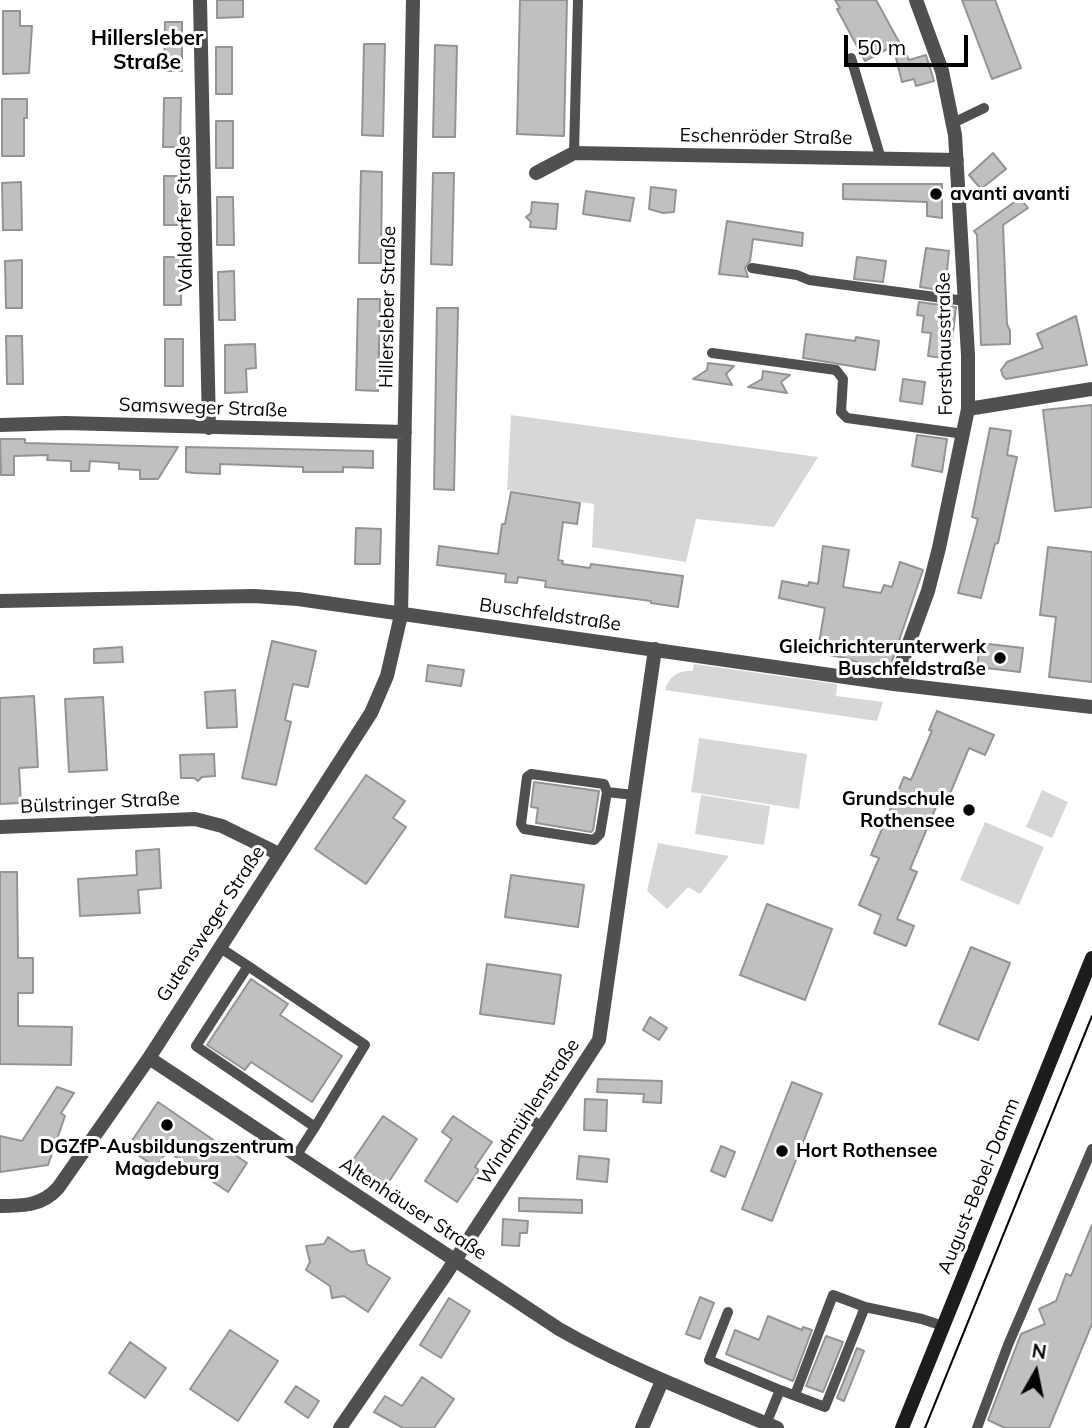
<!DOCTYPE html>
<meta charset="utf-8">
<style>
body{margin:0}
#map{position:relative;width:1092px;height:1428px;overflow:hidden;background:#fff;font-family:Mulish,sans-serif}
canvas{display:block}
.north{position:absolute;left:1001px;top:1337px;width:70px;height:70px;-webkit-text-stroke:5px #fff;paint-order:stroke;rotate:9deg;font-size:19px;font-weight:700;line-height:28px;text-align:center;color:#000}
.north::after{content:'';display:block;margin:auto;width:24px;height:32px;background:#000;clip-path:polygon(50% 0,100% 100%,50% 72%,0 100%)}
.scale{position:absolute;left:844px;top:35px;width:124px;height:32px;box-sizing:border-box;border:4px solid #000;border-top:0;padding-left:9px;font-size:21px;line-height:24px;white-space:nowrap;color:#000;-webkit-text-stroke:5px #fff;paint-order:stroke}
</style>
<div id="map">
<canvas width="1092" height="1428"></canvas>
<div class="north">N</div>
<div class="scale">50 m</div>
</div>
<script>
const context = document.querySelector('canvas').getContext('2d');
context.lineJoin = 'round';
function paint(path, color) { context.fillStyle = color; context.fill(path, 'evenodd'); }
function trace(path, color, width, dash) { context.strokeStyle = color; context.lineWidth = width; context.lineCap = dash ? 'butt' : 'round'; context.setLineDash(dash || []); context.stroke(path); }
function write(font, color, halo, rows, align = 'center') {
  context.font = font + ' Mulish,sans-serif'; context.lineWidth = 6; context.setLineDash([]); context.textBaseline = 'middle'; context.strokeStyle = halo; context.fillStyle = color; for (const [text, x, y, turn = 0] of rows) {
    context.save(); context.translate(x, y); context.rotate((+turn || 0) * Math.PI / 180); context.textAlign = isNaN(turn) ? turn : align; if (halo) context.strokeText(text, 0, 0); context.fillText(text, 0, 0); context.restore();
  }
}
paint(new Path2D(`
 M511,415L818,457L774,527L696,519L686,562L592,547L594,504L507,490Z
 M694,664L837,684L836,696L883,702L877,721L665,690C669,676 678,670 693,671Z
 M699,738L807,754L799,809L691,792Z
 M1042,790L1068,802L1052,838L1026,827Z
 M701,795L770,806L764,845L695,834Z
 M985,822L1044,847L1019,905L960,880Z
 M658,843L729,856L700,894L688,887L667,909L647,891Z`), '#d7d7d7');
const building = new Path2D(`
 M217,0H243V17L217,18Z
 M520,0H567L564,136L517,134Z
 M835,0H876L909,60L926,55L934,81L916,86L914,79L902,82L893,46L865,61L837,9L840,8Z
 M962,0H995L1021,68L992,79Z
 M3,11H20V26H32L29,73L3,74Z
 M165,22H182V71H164Z
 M364,44H385L383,136L362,135Z
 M435,45L457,46L455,137H433Z
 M216,47H232V94H216Z
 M164,98H181L180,147H163Z
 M2,99H27V118H24V156H2Z
 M216,121H233V168H216Z
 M993,153L1006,169L981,189L969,175Z
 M361,171L382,172L381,263H359Z
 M433,173H454L452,265L431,264Z
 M164,176H181V225H164Z
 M21,182L22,230H3L2,183Z
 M843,184H942V218L927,216V202L843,199Z
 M651,187L676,190L674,212L663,213L649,209Z
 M586,191L634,198L630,221L583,214Z
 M217,197H233L234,245H217Z
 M1020,198L1028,208L1003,225L1007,324L1010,331V344L981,345L977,235L974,231Z
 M532,202L558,204L556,229L530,227L531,222L526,217L531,213Z
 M727,221L803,233L802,246L753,239L750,261L745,268L748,277L719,274Z
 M926,248L949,251L945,291L920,287Z
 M164,257H181V305H164Z
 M857,257L886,261L883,282L854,279Z
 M22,260V308H6L5,261Z
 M234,271L235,320H219L218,272Z
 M358,299H380L378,391L356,390Z
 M919,302L956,307L950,359L928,356L931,333L922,332L924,316L917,315Z
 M437,308H458L454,490L434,489Z
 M1076,316L1087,365L1006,379L1003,376L1001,370L1007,362L1043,348L1037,334Z
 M806,334L855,341L856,337L879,341L875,370L803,358Z
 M6,336H22L23,384H7Z
 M165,339H183V386H165Z
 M255,344L256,368L246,369L247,392L225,393V345Z
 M708,363L734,366L726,374L732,385L693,379L707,370Z
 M763,371L790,375L781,382L787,393L748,387L762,379Z
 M903,379L925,382L922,404L900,401Z
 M1092,405V507L1055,511L1043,410Z
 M990,428L1011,431L1007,455L1017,457L998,543L995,544L981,598L958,593L978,519L972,517Z
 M917,435L947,439L942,472L912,466Z
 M0,439H25V443L178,447L158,479H140V470L119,469V463L90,461L89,471H71V461L47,460L48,455L14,456V475H1Z
 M186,447L373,451V468L343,467V472H303V467L220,464V474L194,473L186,472Z
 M511,492L580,503L577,524L563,522L558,560L563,561L562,564L590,568L591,564L683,576L678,607L651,603V601L545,587L546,581L518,577L517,583L505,582L506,574L437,565L439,546L498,554L502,524H505Z
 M356,528L381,529L380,564H355Z
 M823,546L849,550L843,587L881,593L884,585L892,587L900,562L923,570L888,673L845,658L824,654L825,644L819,643L825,608L779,598L782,581L808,586L809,582L818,584Z
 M1048,547L1092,552V682L1049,677L1056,617L1040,615Z
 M272,641L316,651L308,687L293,684L285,720L291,722L276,785L242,778Z
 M980,643L1023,648L1020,672L977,667Z
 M122,647L123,662L94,663V649Z
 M428,665L464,670L461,686L426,681Z
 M235,690L237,727L207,728L205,692Z
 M34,696L38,767L19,768L21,803L0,804V698Z
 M103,697L107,770L69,772L65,699Z
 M937,711L994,735L985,755L969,748L949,796L942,793L936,807L910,869L917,872L897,919L914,926L906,946L874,933L881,915L859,905L879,858L871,855L904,777L911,780L932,731L929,730Z
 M214,754L215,776L202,777L198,781L194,778H181L180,755Z
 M366,775L405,801L393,818L406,827L366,884L315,849Z
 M534,782L599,791L593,830L591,832L536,823L538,808L531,807Z
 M159,849L161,888L138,890L140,913L80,916L78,879L137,875L136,851Z
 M0,872H17L18,958H33V993H18V1026L72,1027L71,1065L0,1064Z
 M511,875L584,885L578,927L505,917Z
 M767,904L832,929L805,1000L740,975Z
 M971,947L1010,963L978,1040L939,1024Z
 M487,964L561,975L554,1024L480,1014Z
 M251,979L288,1004L280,1015L342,1056L312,1102L251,1062L245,1070L207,1045Z
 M650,1017L667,1028L659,1040L643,1030Z
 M598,1079L662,1081L661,1103L643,1102L644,1094L597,1092Z
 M792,1082L822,1094L772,1221L742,1209Z
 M57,1087L74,1093L61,1113L65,1116L48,1165L0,1172V1136L22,1141Z
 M585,1099L607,1100L606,1131L584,1130Z
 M158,1102L247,1163L228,1192L167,1151L156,1167L127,1148Z
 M383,1116L417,1139L384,1189L349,1166Z
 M453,1116L492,1142L475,1167L479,1170L457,1202L425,1181L452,1139L442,1132Z
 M721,1146L735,1152L725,1177L711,1171Z
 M579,1156L609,1159L607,1182L577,1179Z
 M519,1198L582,1200V1213L519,1211Z
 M503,1219L528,1221L527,1233H520L519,1246L502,1245Z
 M1092,1225V1324L1049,1428H1005L988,1420L1021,1334L1045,1324L1039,1309L1056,1301L1066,1274L1071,1276Z
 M328,1237L351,1252L364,1250L367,1264L390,1278L368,1312L344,1296L332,1298L330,1286L306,1270L310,1262L306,1246L324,1244Z
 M700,1297L714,1303L700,1339L686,1334Z
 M449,1298L470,1311L441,1358L420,1345Z
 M768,1316L802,1330L803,1327L812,1330L793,1381L726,1354L735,1330L759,1340Z
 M230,1330L278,1361L238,1421L190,1389Z
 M826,1336L843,1342L823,1392L806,1386Z
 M130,1342L166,1368L145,1398L109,1373Z
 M857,1348L864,1351L844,1401L837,1398Z
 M422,1377L454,1399L434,1428H403L374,1412L385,1396L402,1406Z
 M296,1386L319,1401L308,1418L285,1402Z`);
paint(building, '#c0c0c0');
trace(building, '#949494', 2);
trace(new Path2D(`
 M851,58L881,159
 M953,123L984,108
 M574,153L578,0
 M752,268L797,275L809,280L965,301
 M712,353L836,370L843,379L841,412L847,418L964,434
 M607,792L604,784L531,774L527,777L521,824L524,829L594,840L600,834L607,792L634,795
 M219,947L248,966L196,1046L315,1127L296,1156
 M248,966L365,1045L315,1127
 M523,1114L542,1127
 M728,1312L709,1360L780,1390
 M795,1395L833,1295L865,1307
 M766,1424L780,1390L825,1407L865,1307L922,1319L943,1326
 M977,1428L1008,1345L1092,1149`), '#505050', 10);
trace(new Path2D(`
 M200,0L209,428
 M536,173L574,153L957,160
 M968,409L1092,389
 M0,425L65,423L405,432
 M0,601L254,596L298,599L894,684L1092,707
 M894,684L928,591L939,548L968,409V355L955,135L942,71L916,0
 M0,827L195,819L222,826L279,854
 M149,1058L559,1329C629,1369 703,1397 777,1428
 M0,1206C22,1206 42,1206 58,1188L149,1058L371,713L387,676L401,615L413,0
 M340,1428L446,1274L599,1040L655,649
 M642,1428L662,1381`), '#505050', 14);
trace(new Path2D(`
 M902,1428L1092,958`), '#1d1d1d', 14);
trace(new Path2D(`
 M925,1428L1092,1016`), '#000', 2);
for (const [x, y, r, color] of [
 [936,194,7,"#000"],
 [1000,658,7,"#000"],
 [969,810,7,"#000"],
 [167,1125,7,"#000"],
 [782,1151,7,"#000"]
]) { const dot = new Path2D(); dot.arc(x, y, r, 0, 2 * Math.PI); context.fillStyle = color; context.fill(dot); trace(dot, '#fff', 2.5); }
write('19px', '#000', '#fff', [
 ["Eschenröder Straße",766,137,1],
 ["Vahldorfer Straße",185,214,-91],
 ["Hillersleber Straße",388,307,-89],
 ["Forsthausstraße",945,344,-91],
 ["Samsweger Straße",203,408,2],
 ["Buschfeldstraße",550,615,8],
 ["Bülstringer Straße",100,803,-3],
 ["Gutensweger Straße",211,924,-57],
 ["Windmühlenstraße",529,1112,-57],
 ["August-Bebel-Damm",979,1186,-68],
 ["Altenhäuser Straße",413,1209,33]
]);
write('bold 19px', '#000', '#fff', [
 ["avanti avanti",950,194],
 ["Gleichrichterunterwerk",986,647,"right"],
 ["Buschfeldstraße",986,669,"right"],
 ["Grundschule",955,799,"right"],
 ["Rothensee",955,821,"right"],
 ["DGZfP-Ausbildungszentrum",167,1147,"center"],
 ["Magdeburg",167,1169,"center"],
 ["Hort Rothensee",796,1151]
], 'left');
write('bold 21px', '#000', '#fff', [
 ["Hillersleber",147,39],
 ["Straße",147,63]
]);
</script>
